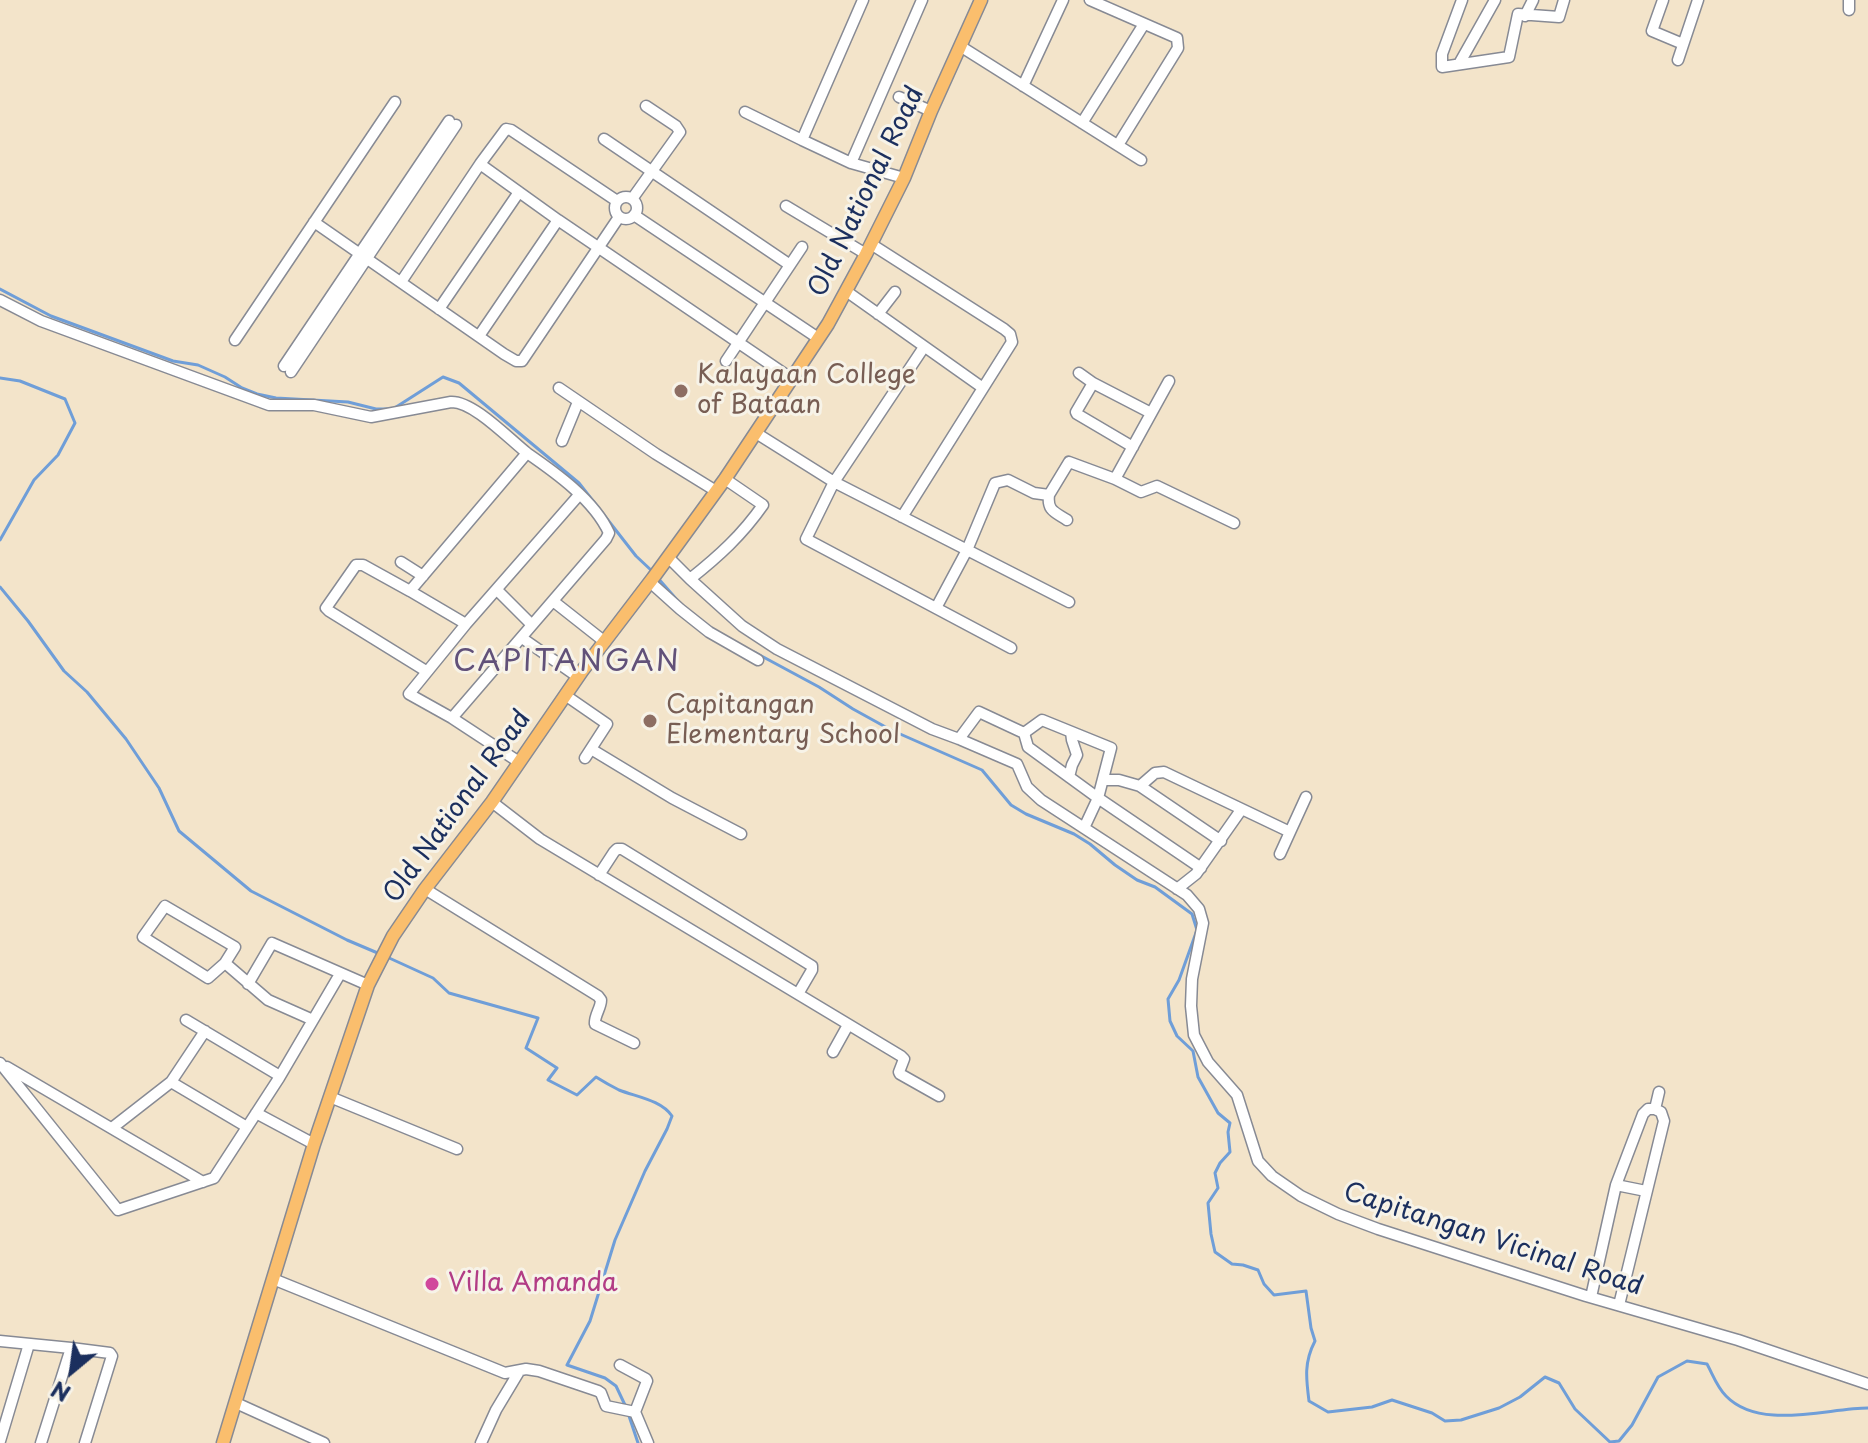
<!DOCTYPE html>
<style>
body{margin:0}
#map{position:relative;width:1868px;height:1443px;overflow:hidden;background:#f3e4ca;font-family:"Playpen Sans",sans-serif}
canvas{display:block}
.north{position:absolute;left:32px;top:1331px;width:80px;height:80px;-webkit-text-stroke:6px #f7f3e8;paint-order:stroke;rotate:209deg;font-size:22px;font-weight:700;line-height:32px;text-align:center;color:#1b2f5e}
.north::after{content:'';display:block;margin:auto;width:28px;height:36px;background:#1b2f5e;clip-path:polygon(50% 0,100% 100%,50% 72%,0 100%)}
</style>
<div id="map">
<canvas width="1868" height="1443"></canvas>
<div class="north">N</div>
</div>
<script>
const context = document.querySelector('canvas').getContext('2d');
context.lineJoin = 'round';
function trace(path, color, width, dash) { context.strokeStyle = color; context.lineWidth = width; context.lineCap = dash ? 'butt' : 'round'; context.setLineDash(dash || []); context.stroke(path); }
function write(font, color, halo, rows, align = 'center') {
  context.font = font + ' "Playpen Sans",sans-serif'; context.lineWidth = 6; context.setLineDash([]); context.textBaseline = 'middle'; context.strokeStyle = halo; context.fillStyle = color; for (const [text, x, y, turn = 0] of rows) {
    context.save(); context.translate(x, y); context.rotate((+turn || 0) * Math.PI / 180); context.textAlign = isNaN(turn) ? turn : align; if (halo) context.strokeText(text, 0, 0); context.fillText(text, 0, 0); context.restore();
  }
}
trace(new Path2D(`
 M0,289L51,316L173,361L198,365L225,377L242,388L257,394L276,398L348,402L376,409H393L443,377L459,383L579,483L636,556L652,571
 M0,378L20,381L65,399L75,423L58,455L34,480L0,540
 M657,577L678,601
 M0,587L28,621L64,671L87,692L126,739L159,788L179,831L251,891L347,940L380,954
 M754,652L819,687L853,709L891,730L982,770L1011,805L1026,814L1074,834L1090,844L1115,865L1137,880L1155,887L1192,914L1197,930L1179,980L1168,999L1170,1021L1177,1036L1193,1051L1198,1077L1218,1113L1230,1123L1228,1132L1230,1152L1220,1163L1215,1173L1218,1188L1208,1203L1211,1234L1215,1252L1232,1264L1243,1265L1258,1270L1264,1284L1274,1295L1306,1291L1311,1328L1315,1341C1304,1362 1306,1378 1309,1401L1328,1412L1372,1407L1392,1400L1432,1413L1445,1421L1461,1420L1499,1408L1520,1397L1545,1377L1559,1383L1575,1409L1610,1442L1619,1441L1632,1425L1658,1377L1687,1361L1707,1364C1713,1375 1717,1387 1726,1396C1760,1431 1827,1408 1868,1408
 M387,957L433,978L449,993L538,1018L526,1048L557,1068L548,1080L577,1095L596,1077C604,1082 611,1086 619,1090C637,1097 661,1100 672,1116L667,1129L645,1171L615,1240L590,1321L567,1365L605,1378L616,1386L625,1405
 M628,1413L638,1443`), '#6f9ed8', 3);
const minor = new Path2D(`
 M863,0L802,140L851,163L904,178
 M1090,0L1177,38L1178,48L1118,145
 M1462,0L1442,54V67L1509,57L1518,14L1559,17L1564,0
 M1663,0L1652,31L1683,44
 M1849,10V0
 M1525,16L1533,0
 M960,46L1141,160
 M1678,60L1698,0
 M1459,64L1495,0
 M1023,86L1063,0
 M899,97L931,111
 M745,112L802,140
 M1082,123L1144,24
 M604,139L790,265
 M851,163L922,0
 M480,164L558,220L792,379
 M615 208a11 11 0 1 1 22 0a11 11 0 1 1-22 0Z
 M632,199L680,132L676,126L646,106
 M786,206L866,254
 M634,215L818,338
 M314,222L504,354L516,361H522L619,217
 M871,244L1004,329L1010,334L1012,342L902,517
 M401,282L480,164L506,129L511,130L617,201
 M846,291L983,388
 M0,300L41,321L269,405H314L371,417L451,402C473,401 508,438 527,453
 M439,309L519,192
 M878,314L895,292
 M479,336L558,220
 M235,340L395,102
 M924,347L834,482L806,539L1011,648
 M726,361L802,247
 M284,366L449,121
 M291,372L456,125
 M1079,373L1093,383L1151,413
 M1093,383L1076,412L1077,414L1133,447
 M559,388L656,454L716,491
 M756,433L834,482L1069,602
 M562,441L578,402
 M1115,479L1169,381
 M1049,495C1047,511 1055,512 1067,520
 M668,557L690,579L742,626L777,649L932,729L959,739L1017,764L1027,787L1041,800L1187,895L1199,909L1203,923L1192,979L1191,1006L1194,1035L1208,1062L1237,1095L1258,1161L1272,1176L1301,1196L1338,1214L1378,1229L1586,1296L1738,1340L1868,1384
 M401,562L423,576
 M690,579C719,556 742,535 763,505L725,479
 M650,582L680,609L709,632L758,660
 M497,590L532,625
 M410,591L363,565H356L326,608L329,611L426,671
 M553,601L605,642
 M936,608L967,550L995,483L1008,480L1034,493L1049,495L1069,462L1115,479L1141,492L1157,486L1234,523
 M522,638L578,677
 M565,695L607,724L585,758
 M452,718L606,539L609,533C594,500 556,473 527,453L410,591L466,624
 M1024,733L1042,720L1111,748L1098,798L1084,828
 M959,739L979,712L1024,733L1028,747L1098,798L1201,868
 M591,749L672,798L741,834
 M519,762L452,718L409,694L466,624L579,495
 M1069,777L1072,765L1077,755L1072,740L1071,732
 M1103,780H1119L1140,786L1221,841
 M1140,786L1155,773L1164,772L1290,832L1280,854
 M492,802L540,839L901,1056L904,1059L899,1072L900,1074L939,1096
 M1290,832L1306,797
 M599,875L614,852L617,849H622L812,966V970L798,994
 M425,889L598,996L601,1000C601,1008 594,1016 595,1024L634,1043
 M1177,889L1196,874L1241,810
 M165,906L235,947L225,963L208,978L143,937Z
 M225,963L268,1000L313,1020
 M248,984L272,943L368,985
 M186,1020L280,1076
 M833,1052L848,1025
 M0,1063L118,1210L214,1178L279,1078L340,974
 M7,1067L203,1182
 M171,1082L205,1031
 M330,1097L457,1149
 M256,1113L314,1144
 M112,1128L171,1082L247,1127
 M1616,1185L1646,1191
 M273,1279L505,1373L526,1369L539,1371L598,1391L601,1393L606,1406L635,1412L648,1443
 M1591,1297L1616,1185L1643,1114L1648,1109H1655L1659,1092
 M1619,1305L1664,1121L1661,1112L1655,1109
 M0,1341L71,1348L110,1353L112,1356L85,1443
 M620,1365L646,1379L647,1381L635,1412
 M236,1403L324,1443
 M0,1441L29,1344
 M41,1443L71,1348
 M481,1443L496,1410L520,1370`);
const major = new Path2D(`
 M223,1443L314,1144L368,985L393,936L425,889L492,802L582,671L653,578L725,479L828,324L866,254L904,178L931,111L981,0`);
trace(minor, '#878a94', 13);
trace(major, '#878a94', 15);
trace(minor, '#fff', 10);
trace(major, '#fabe6d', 12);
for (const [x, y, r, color] of [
 [681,391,8,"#8d6e63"],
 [650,721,8,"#8d6e63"],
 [432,1284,8,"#d1479c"]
]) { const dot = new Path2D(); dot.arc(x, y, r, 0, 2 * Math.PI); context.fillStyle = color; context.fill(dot); trace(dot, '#f7f3e8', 3); }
write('26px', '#1b2f5e', '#f7f3e8', [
 ["Old National Road",867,192,-64],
 ["Old National Road",458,807,-54],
 ["Capitangan Vicinal Road",1493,1240,18]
]);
write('26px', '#785e54', '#f7f3e8', [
 ["Kalayaan College",697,376],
 ["of Bataan",697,406],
 ["Capitangan",666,706],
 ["Elementary School",666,736]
], 'left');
write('26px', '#b23c85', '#f7f3e8', [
 ["Villa Amanda",448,1284]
], 'left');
context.letterSpacing = '2px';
write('30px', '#615179', '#f7f3e8', [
 ["CAPITANGAN",567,663]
]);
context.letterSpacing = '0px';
</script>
